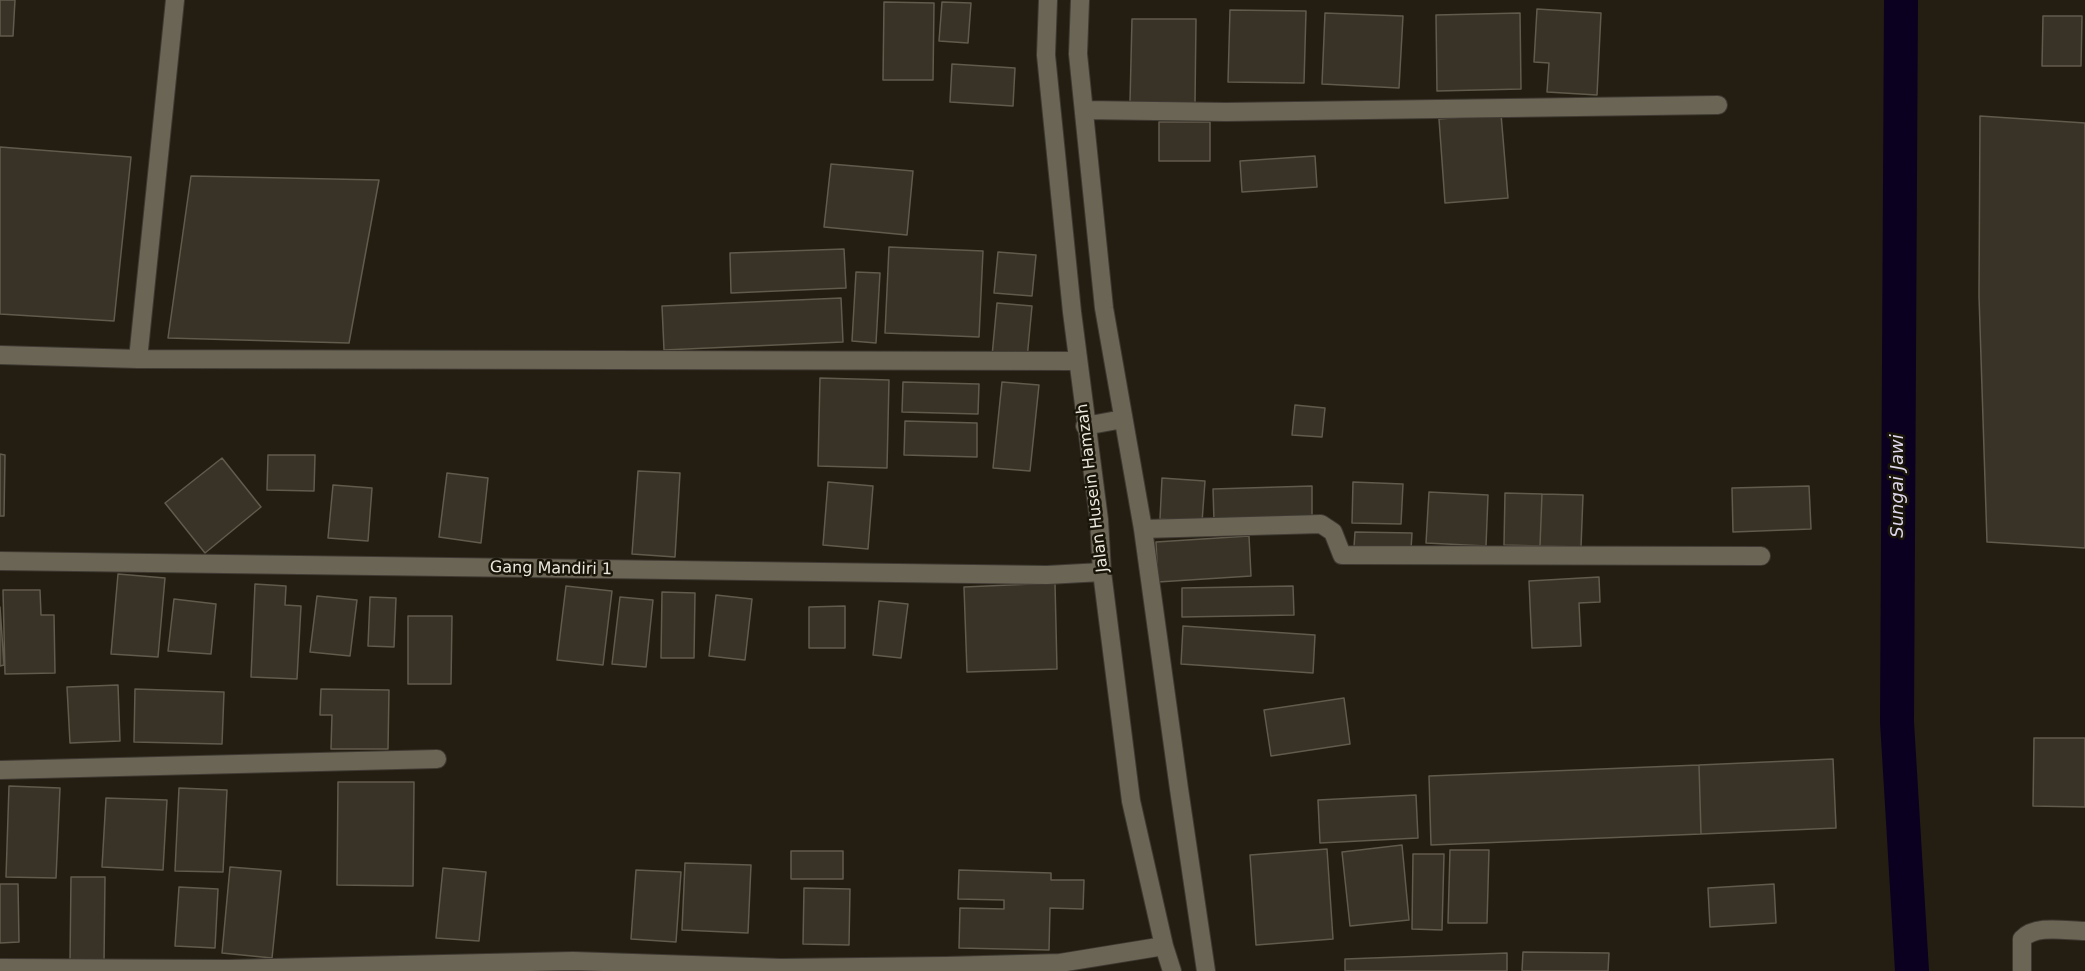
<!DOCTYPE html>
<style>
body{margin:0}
canvas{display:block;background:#231e11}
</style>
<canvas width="2085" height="971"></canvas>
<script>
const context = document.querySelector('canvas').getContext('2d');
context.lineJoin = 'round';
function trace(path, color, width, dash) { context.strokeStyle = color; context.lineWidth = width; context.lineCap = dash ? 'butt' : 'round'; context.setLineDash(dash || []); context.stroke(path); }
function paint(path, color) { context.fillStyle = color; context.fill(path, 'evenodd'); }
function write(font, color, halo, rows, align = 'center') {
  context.font = font + ' "DejaVu Sans",sans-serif'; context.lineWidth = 5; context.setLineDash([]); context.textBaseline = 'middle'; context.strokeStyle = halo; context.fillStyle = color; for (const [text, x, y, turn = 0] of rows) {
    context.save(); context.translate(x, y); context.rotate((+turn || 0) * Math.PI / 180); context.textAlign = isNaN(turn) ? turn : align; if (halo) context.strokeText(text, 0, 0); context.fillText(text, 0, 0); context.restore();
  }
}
trace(new Path2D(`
 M1901,0L1897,722L1912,971`), '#0b0020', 34);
const building = new Path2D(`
 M0,0H15L13,36H0Z
 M884,2L934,3L933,80H883Z
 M942,2L971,3L968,43L939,41Z
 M1537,9L1601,13L1597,95L1547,92L1549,63L1534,62Z
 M1230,10L1306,11L1304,83L1228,82Z
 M1325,13L1403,16L1399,88L1322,84Z
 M1520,13L1521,89L1437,91L1436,15Z
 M2043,16H2082L2081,66H2042Z
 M1132,19H1196L1195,103L1130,102Z
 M952,64L1015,68L1013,106L950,102Z
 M1501,114L1508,198L1445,203L1439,119Z
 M1980,116L2085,123V548L1987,542L1979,296Z
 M1159,122H1210V161H1159Z
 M0,147L131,157L114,321L0,314Z
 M1315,156L1317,187L1242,192L1240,161Z
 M831,164L913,171L907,235L824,227Z
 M191,176L379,180L349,343L168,338Z
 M889,247L983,251L979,337L885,333Z
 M844,249L846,288L731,293L730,253Z
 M998,252L1036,255L1032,296L994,293Z
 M856,272L880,273L876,343L852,341Z
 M841,298L843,342L664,350L662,306Z
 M997,303L1032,306L1027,359L992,356Z
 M820,378L889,380L887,468L818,466Z
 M903,382L979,384L978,414L902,412Z
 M1002,382L1039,385L1030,471L993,468Z
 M1295,405L1325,408L1322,437L1292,435Z
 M905,421L977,423V457L904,455Z
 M0,454L5,455L4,516H0Z
 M268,455H315L314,491L267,490Z
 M222,458L261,507L205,553L165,503Z
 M638,471L680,473L675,557L632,554Z
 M447,473L488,478L481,543L439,537Z
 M1162,478L1205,481L1202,522L1160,519Z
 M828,482L873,486L868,549L823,545Z
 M1353,482L1403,484L1401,524L1352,523Z
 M333,485L372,488L368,541L328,538Z
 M1312,486V518L1214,521L1213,489Z
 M1809,486L1811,529L1733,532L1732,488Z
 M1429,492L1488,495L1486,546L1426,543Z
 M1505,493L1542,494L1540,546L1504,545Z
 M1542,494L1583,495L1581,547L1540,546Z
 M1355,532L1412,533L1411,549L1354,547Z
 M1249,536L1251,576L1158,582L1156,542Z
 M118,574L165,578L158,657L111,654Z
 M1599,577L1600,602L1579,603L1581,646L1532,648L1529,581Z
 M1055,583L1057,669L967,672L964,587Z
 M255,584L286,586L285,605L301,606L297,679L251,677Z
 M566,586L612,591L603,665L557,660Z
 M1293,586L1294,615L1182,617V588Z
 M3,590H40L41,615H54L55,673L5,674Z
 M662,592L695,593L694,658H661Z
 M716,595L752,599L745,660L709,656Z
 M317,596L357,600L350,656L310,652Z
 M370,597L396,598L394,647L368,646Z
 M620,597L653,600L646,667L612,664Z
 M174,599L216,604L211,654L168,651Z
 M879,601L908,604L901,658L873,655Z
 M845,606V648H809V607Z
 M0,607L4,665L0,666Z
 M408,616H452L451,684H408Z
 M1183,626L1315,635L1313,673L1181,664Z
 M118,685L120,741L70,743L67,687Z
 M135,689L224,692L222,744L134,742Z
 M321,689L389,690L388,749H331L332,715H320Z
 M1344,698L1350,744L1271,756L1264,710Z
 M2034,738H2085V807L2033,806Z
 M1833,759L1836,828L1701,834L1699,765Z
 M1699,765L1701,834L1431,845L1429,776Z
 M338,782H414L413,886L337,885Z
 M9,786L60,788L56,878L6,877Z
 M179,788L227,790L223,872L175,871Z
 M1416,795L1418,838L1320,843L1318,800Z
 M106,798L167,800L163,870L102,867Z
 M1402,845L1409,920L1350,926L1342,852Z
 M1327,849L1333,939L1256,945L1250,855Z
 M1450,850H1489L1487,923H1448Z
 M791,851H843V879H791Z
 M1413,854H1444L1442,930L1412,929Z
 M685,863L751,865L748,933L682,930Z
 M230,867L281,871L272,958L222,953Z
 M443,868L486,872L479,941L436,938Z
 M636,870L681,872L676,942L631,939Z
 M959,870L1051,873V880H1084L1083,909L1050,908L1049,950L959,948L960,908L1004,909V900L958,899Z
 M71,877H105L104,963H70Z
 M0,884H18L19,942L0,943Z
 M1774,884L1776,923L1710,927L1708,888Z
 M179,887L218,889L215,948L175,946Z
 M804,888L850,889L849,945L803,944Z
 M1523,952L1609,953L1608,971H1522Z
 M1507,953V971H1345V959Z`);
paint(building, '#383326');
trace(building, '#615b4d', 1.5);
const minor = new Path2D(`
 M1048,0L1046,55L1072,312L1099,520L1102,572L1131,801L1164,946L1172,971
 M1080,0L1078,54L1104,308L1143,529L1179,789L1206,971
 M1084,110L1226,112L1718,105
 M0,355L138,359L1078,361
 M138,359L175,0
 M1085,426L1123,419
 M1143,529L1321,524L1333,532L1342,555L1761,556
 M0,561L1047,575L1102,572
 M0,770L437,759
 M0,968L229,969L573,961L781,968L946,966L1060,963L1164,946
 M2022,971V939C2036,924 2066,931 2085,931`);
trace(minor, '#3e3932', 20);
trace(minor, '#6b6556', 18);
write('16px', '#eae7de', '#1a1509', [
 ["Jalan Husein Hamzah",1093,488,-97],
 ["Gang Mandiri 1",551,569,1]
]);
write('italic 18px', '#ded7ee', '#1a1509', [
 ["Sungai Jawi",1898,486,-90]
]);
</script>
